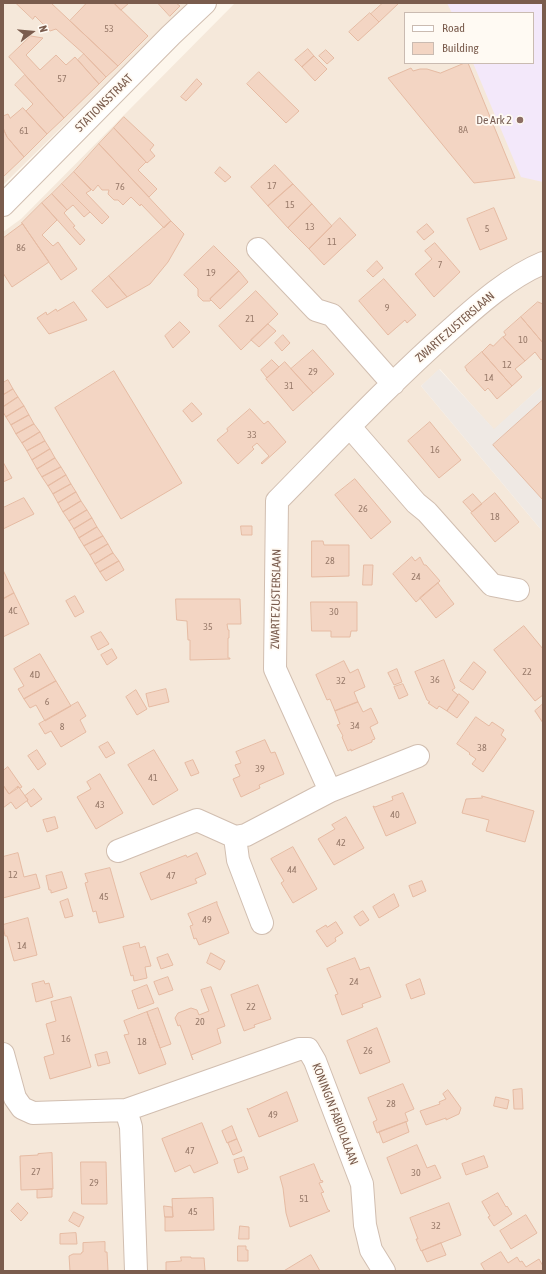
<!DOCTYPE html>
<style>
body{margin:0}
#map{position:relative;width:546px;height:1274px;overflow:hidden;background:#fdf6ec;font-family:"Asap Condensed",sans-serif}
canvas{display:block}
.frame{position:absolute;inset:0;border:4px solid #7a5c4d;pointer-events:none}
.legend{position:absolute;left:404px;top:12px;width:130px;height:52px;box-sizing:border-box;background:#fffaf3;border:1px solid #cabbb1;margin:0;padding:5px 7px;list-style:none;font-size:12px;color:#7a5c4d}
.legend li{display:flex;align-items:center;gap:8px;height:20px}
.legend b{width:20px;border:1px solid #cabbb1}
.north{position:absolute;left:12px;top:12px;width:40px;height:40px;-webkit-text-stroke:3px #fffaf3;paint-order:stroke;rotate:74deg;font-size:11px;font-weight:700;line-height:16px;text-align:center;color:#7a5c4d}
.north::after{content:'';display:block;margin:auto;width:14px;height:18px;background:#7a5c4d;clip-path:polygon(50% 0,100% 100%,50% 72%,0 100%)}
</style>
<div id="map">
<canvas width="546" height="1274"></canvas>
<div class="frame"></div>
<ul class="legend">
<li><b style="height:5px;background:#fff"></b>Road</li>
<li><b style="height:11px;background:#f3d5c3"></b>Building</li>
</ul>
<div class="north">N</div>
</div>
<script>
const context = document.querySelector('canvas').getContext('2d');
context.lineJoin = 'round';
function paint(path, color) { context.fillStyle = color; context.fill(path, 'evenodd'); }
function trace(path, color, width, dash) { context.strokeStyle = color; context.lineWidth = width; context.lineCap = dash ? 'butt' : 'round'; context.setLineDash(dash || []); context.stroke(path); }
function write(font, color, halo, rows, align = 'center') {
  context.font = font + ' "Asap Condensed",sans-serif'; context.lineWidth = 3.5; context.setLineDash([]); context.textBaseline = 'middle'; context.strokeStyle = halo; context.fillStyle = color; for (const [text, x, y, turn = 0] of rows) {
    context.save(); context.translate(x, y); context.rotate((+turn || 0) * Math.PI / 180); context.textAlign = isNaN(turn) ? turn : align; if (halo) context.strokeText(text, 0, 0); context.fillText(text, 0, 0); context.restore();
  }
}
paint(new Path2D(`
 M3,3H188L3,185Z
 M235,3H543V385L494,430L440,369L421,386L543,532V1271H3V232L21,219ZM405,13H533V63H405Z`), '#f5e8da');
paint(new Path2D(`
 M439,369L494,429L543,385V532L421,386Z`), '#efe9e4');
paint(new Path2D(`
 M447,3H543V182L521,177L473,63H533V13H452Z`), '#f3e8fa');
const building = new Path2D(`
 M16,3H51L118,66L106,77L84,54L56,29L50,31L35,16L33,19Z
 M87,3H114L148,36L118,66L70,21Z
 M114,3H129L121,10Z
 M158,3H176L180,6L170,16Z
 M383,3H399L379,22L371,14Z
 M370,13L379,22L358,41L349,32Z
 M31,36L43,38L26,55L40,70L56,55L66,65L75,57L99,84L64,118L9,57Z
 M308,49L314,56L302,67L295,60Z
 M326,50L334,58L327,64L319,56Z
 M84,54L106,77L99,84L78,60Z
 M314,56L327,69L315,81L302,67Z
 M465,63H468L515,178L474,183L388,78L411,68L413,71L420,69H427L440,73Z
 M259,72L299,111L286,123L247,84Z
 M25,75L64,118L47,134L26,111L33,104L15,85Z
 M197,79L202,84L186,101L181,97Z
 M23,108L47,134L24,157L7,137L3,128V116L8,114L10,118Z
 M124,117L154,145L150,150L155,156L147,163L114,128Z
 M3,128L7,137L24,157L3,177Z
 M114,128L146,162L138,170L157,189L149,197L99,144Z
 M99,144L171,221L164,228L141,204L140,206L131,197L123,205L118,200H114L108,194L109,190H102L98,185L93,191L74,172Z
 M275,165L293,184L268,206L251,187Z
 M220,167L231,177L225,182L215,173Z
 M74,172L91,190L86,193L109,217L102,224L62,184Z
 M62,184L90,212L84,217L73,205L67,210L52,194Z
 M293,184L312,204L288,228L268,206Z
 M52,194L67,210L64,213L75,226L73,227L85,240L80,245L42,203Z
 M42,203L57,220L42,235L53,246L58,242L77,269L61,280L22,223Z
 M312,204L332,226L309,249L288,228Z
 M494,208L507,239L480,250L467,219Z
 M340,218L356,235L324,265L309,249Z
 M171,221L184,234L168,262L150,284L127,297L109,276Z
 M22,223L49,262L12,287L3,273V238L22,224Z
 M427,224L434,232L424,240L417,232Z
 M435,243L460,272L434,297L415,274L432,259L425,251Z
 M214,246L239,271L210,299L211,300L210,301H203L198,296V289L184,275Z
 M377,261L383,268L373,277L367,271Z
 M239,271L248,282L220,309L210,299Z
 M109,276L127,297L107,308L92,291Z
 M384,279L416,315L407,323L405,320L388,335L359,301Z
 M256,291L278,314L241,350L219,326Z
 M74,302L87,320L49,334L37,318L46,312L47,315L56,309L57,311Z
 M538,302L543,304V343L521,317Z
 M521,317L543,343V358L541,360L535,352L525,361L503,337L506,335L504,332Z
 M180,322L190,332L173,348L165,336Z
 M268,324L276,331L259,347L251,340Z
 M283,335L290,343L282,351L275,343Z
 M503,337L525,361L515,369L522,377L512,386L482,352L490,344L493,346Z
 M313,350L334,374L313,393L291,369Z
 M482,352L512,386L497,399L488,388L485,391L466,370H467L465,367Z
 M272,360L279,367L267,378L261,370Z
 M285,362L313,393L293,411L266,379Z
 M114,371L182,483L121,519L55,408Z
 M8,380L13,389L3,395V383Z
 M13,389L18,397L3,407V395Z
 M18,397L24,406L6,417L3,412V407Z
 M543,400V500L493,445Z
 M192,403L202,414L192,422L183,411Z
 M24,406L29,415L11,425L6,417Z
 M250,409L264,424L268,421L286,442L262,464L261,463L269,456L257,443L252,447L254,449L238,464L217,440L228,431L227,429Z
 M29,415L34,424L16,434L11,425Z
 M430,422L461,460L439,478L408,441Z
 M34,424L40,432L22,443L16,434Z
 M40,432L45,441L27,451L22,443Z
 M45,441L50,449L32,460L27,451Z
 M50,449L55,458L37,469L32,460Z
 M55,458L61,467L42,477L37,469Z
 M3,462L12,478L3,482Z
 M61,467L66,475L48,486L42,477Z
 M66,475L71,484L53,494L48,486Z
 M355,479L391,522L371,539L335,495Z
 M71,484L76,492L58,503L53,494Z
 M76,492L81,501L63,512L58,503Z
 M495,493L519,522L495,542L471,513Z
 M473,494L482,504L472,512L463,502Z
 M24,498L34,514L3,529V508Z
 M81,501L87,510L69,521L63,512Z
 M87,510L92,518L74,529L69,521Z
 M92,518L97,527L79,538L74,529Z
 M241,526H252V535H242Z
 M97,527L103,536L84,546L79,538Z
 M103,536L108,544L90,555L84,546Z
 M312,541H323L324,545H349V576L312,577Z
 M108,544L113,553L95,564L90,555Z
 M113,553L119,561L100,572L95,564Z
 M412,557L415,561L420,557L424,565H426L440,581L416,602L393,574Z
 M119,561L124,570L106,581L100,572Z
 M364,565H373L372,585H363Z
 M3,570L14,593L3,599Z
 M438,583L454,604L436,618L420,598Z
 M14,593L29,624L3,637V599Z
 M75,596L84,612L75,617L66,601Z
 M176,599H240L241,624H227L228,630H229V638H228V658H230V659L190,660V640H188L187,621L177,620Z
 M311,602H357V631H351L350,637H331V631H312Z
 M524,626L543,649V695L535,701L494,650Z
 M101,632L109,644L98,650L91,637Z
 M112,649L117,658L107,665L101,655Z
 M40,654L56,681L24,699L18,689L24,686L14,669Z
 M444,660L455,688L452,690L458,695L447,711L439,706L437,709L428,703L430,702L427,700L415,672Z
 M344,661L350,673L358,669L365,687L354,692L358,702L335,711L330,699L327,700L316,675Z
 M474,662L486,672L473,690L460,681Z
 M397,669L402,682L394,685L388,673Z
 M56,681L71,706L45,721L36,705L30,708L24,699Z
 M403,684L408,695L399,699L394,687Z
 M166,689L169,702L149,707L146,694Z
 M136,690L147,709L137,715L126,697Z
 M459,694L469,702L457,718L447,711Z
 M78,702L86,716L80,720L86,732L61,747L51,731L45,734L39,724Z
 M358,702L363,712L371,708L378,723L370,727L375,739L372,740V742L351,751V749L348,751L342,737L343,736L337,725L340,724L335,711Z
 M543,704V723L535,711Z
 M476,717L489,726L492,722L504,730L501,735L506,739L483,772L472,764L476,759L469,754L470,753L457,744Z
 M265,740L271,753L275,752L284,774L259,785L260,788L241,797L233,779L240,776L235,765L241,763L236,752Z
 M108,742L115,753L106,758L99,747Z
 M37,750L46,764L38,770L28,756Z
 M154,750L178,790L153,805L128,765Z
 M193,760L199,773L191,776L185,763Z
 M8,767L22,787L20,788L17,787L18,788L9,794L3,785V771Z
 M100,774L123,813L96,829L77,797L91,789L87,782Z
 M3,785L9,794L18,786L28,800L16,809L11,802L3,808Z
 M34,789L42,799L31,807L27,801L28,800L25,796Z
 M403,793L416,823L386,836L373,806L375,807L393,800L392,797Z
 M482,796L534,811L525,842L486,831L489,820L462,813L466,799L482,798Z
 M55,817L58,828L47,832L43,820Z
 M346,817L364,848L334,865L318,839L335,829L332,825Z
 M293,847L317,889L293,903L281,883L284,881L271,859Z
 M18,853L24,877L36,874L40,888L3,898V857Z
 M197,853L206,874L195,879L197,883L151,900L140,873L186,855L187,857Z
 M110,868L124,917L99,923L96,911L93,912L85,883L88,882L85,874Z
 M62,872L67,888L51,893V890H49L46,876Z
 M422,881L426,891L413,897L409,886Z
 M394,894L399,906L379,918L373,907Z
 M68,899L73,916L65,918L60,902Z
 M217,902V904L229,933L199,945L196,938L194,939L190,926L193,925L188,914Z
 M363,911L369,920L360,926L354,917Z
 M28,918L37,955L14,961L7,936H5L3,925Z
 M336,922L343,933L335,938L336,941L327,947L316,931L326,925L327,927Z
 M139,943L140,948L145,946L151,966L145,967L147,978L134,981L133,975L131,976L123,947Z
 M211,953L225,961L220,970L207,963Z
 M168,954L173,965L161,969L157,958Z
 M355,958L360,970L369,967L381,997L362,1004L363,1007L342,1015L335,995L338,994L327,969Z
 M168,977L173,990L159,995L154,982Z
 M420,979L425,994L411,999L406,985Z
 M44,981L45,984L49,983L53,997L36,1002L32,984Z
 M147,985L154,1003L138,1009L132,991Z
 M258,985L271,1019L254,1025L255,1027L244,1031L231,995Z
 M211,987L225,1026L217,1029L221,1043L191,1055L193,1060L180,1025L178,1026L175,1018L178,1013L191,1008L197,1010L199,1015L209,1011L201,990Z
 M71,997L91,1067L50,1079L44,1057L54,1054L46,1024L56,1021L51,1002Z
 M158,1008L171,1044L160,1048L147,1012Z
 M147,1012L166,1064L139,1074L124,1035L129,1034L124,1021Z
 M377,1028L390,1062L360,1074L347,1041Z
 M107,1052L110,1063L98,1066L95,1055Z
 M403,1084L414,1109L405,1113L408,1121L377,1133L373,1122L377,1120L368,1098Z
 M522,1089L523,1109H514L513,1090Z
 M448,1090L461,1108L459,1114L446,1120V1118L426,1125L420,1111L440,1104L439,1102L446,1099L443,1094Z
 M287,1092L298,1121L259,1137L247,1108L248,1109Z
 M496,1097L509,1100L507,1109L494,1106Z
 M406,1122L409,1132L383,1143L379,1132Z
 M202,1123L218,1163L194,1173L190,1165L175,1172L162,1139Z
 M232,1126L237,1139L227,1143L222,1131Z
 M237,1139L242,1151L233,1155L228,1143Z
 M417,1145L427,1168L435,1165L441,1178L401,1194L387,1158Z
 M52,1153L53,1189L21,1190L20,1156L38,1155V1154Z
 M484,1156L488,1167L466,1175L462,1164Z
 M244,1157L248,1169L238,1173L234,1160Z
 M81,1162H106L107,1204H82Z
 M314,1164L321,1181L322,1180L323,1182L319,1183L323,1191L324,1192L321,1193L328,1210H329L330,1211L290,1227L286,1213L283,1188L280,1177Z
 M52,1189V1197L37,1198V1190Z
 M498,1193L506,1207L507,1206L512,1214L494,1226L488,1217L490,1216L482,1202Z
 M213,1198L214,1230L165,1231V1217H173L172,1199Z
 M18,1203L28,1213L21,1221L11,1211Z
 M449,1203L461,1235L421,1251L416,1239H418L410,1218Z
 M164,1206L172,1207L173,1217H165Z
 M74,1212L84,1217L79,1227L69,1221Z
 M526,1215L537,1233L511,1249L500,1231Z
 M240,1226L249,1227V1239H239Z
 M76,1233L77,1244H60V1234Z
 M105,1242V1252H107L108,1271H70L69,1256L73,1254H81L82,1252H83V1243Z
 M441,1243L446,1255L427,1262L422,1251Z
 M238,1246H246V1250H248V1261H238Z
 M501,1252L508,1263L517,1257L520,1262L522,1261L526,1267L539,1259L543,1266V1271H485L481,1264Z
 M311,1255L320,1271H284Z
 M181,1257H191V1258H204L205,1271H166V1262L181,1261Z`);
paint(building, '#f3d5c3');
trace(building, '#e6bba3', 1);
const minor = new Path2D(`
 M3,205L171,35L205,3
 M258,249L316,310L332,315L393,384
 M350,427L416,503L427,512L492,585L518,590
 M330,791L418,756
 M235,837L238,860L262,923
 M118,851L197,820L235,837L246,835L330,791L275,669L277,501C334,443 389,384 450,330C477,306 509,277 543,263
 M3,1054L15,1098L22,1108L33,1113L126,1110L299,1049H308L315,1061L362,1184L365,1225L371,1250L384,1271
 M126,1110L131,1127L136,1271`);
trace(minor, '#d1beb0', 24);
trace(minor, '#fff', 22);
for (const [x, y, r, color] of [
 [520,120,4,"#8d6e63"]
]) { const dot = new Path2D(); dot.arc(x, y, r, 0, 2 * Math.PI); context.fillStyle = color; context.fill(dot); trace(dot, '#fffaf3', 1.5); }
write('10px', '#987a6a', null, [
 ["53",109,29],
 ["57",62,79],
 ["8A",463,130],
 ["61",24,131],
 ["17",272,186],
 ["76",120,187],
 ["15",290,205],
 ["13",310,227],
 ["5",487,229],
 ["11",332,242],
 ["86",21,248],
 ["7",440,265],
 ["19",211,273],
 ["9",387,308],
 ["21",250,319],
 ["10",523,340],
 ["12",507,365],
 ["29",313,372],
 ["14",489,378],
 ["31",289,386],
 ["33",252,435],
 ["16",435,450],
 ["26",363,509],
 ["18",495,517],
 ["28",330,561],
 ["24",416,577],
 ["4C",13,611],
 ["30",334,612],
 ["35",208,627],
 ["22",527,672],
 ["4D",35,675],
 ["36",435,680],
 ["32",341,681],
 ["6",47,702],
 ["34",355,726],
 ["8",62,727],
 ["38",482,748],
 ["39",260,769],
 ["41",153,778],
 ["43",100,805],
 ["40",395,815],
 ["42",341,843],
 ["44",292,870],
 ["12",13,875],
 ["47",171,876],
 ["45",104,897],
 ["49",207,920],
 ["14",22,946],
 ["24",354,982],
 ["22",251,1007],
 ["20",200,1022],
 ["16",66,1039],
 ["18",142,1042],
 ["26",368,1051],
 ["28",391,1104],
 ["49",273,1115],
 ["47",190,1151],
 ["27",36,1172],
 ["30",416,1173],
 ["29",94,1183],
 ["51",304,1199],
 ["45",193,1212],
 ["32",436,1226]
]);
write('12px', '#7a5c4d', '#fffaf3', [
 ["STATIONSSTRAAT",104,103,-45],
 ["ZWARTE ZUSTERSLAAN",455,327,-41],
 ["ZWARTE ZUSTERSLAAN",276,599,-89],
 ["KONINGIN FABIOLALAAN",335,1114,69]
]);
write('12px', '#785e54', '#fffaf3', [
 ["De Ark 2",512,120]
], 'right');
</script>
